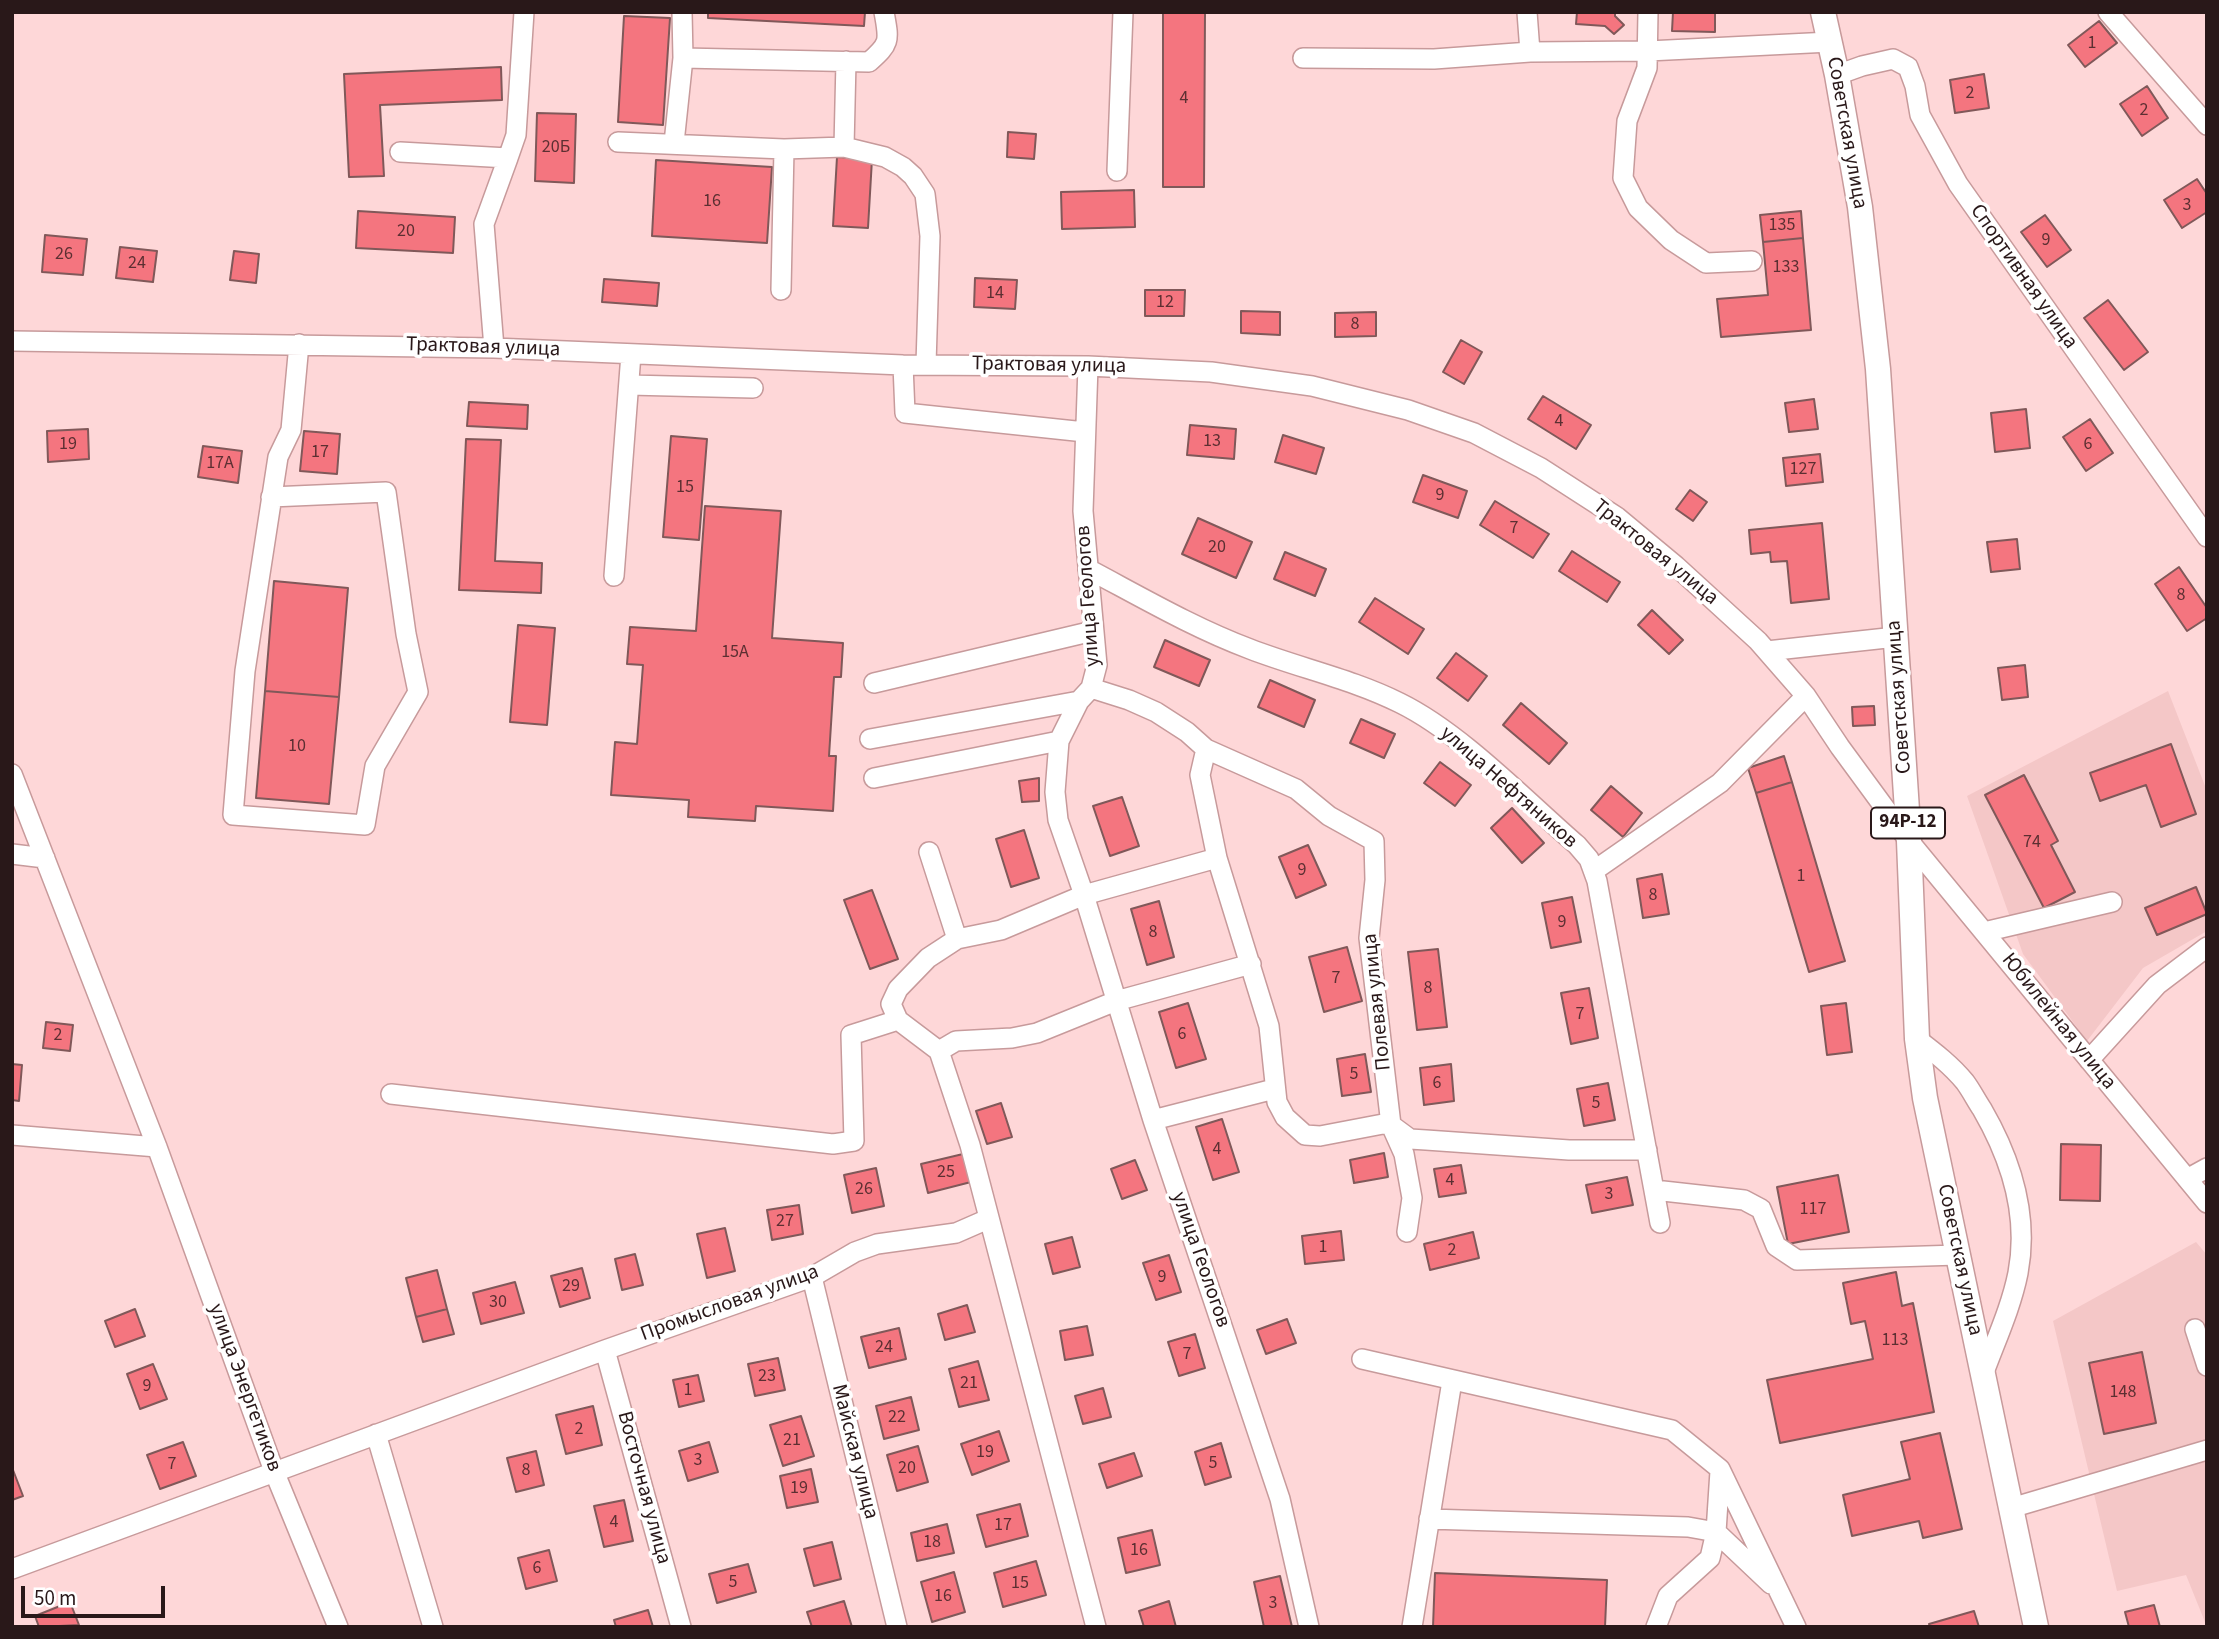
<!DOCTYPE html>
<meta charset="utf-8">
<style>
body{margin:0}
#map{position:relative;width:2219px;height:1639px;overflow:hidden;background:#fed7d8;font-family:"Source Sans 3",sans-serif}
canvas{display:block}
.frame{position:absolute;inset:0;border:14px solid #291819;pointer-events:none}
.scale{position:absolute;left:21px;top:1586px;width:144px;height:32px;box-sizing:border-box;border:4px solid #291819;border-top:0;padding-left:9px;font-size:21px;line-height:24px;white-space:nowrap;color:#291819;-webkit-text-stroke:5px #fff;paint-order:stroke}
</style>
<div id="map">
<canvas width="2219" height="1639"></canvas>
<div class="frame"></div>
<div class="scale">50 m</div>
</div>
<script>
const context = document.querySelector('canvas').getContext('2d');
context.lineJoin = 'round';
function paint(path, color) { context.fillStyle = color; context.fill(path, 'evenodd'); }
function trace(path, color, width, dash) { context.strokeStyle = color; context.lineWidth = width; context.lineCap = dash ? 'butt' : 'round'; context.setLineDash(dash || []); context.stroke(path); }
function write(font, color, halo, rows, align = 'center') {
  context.font = font + ' "Source Sans 3",sans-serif'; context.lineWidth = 7; context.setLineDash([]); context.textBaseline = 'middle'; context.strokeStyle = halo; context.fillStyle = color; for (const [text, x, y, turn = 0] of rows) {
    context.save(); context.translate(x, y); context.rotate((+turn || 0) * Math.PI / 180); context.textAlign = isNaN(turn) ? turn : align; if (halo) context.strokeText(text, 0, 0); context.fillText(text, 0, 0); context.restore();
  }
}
paint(new Path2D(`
 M2168,691L2207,791V931L2143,968L2087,1041L2023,954L1967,796Z
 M2196,1242L2207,1255V1627L2186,1575L2117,1591L2053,1321Z`), '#f4c7c7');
const building = new Path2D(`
 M708,12H865L864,26L708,18Z
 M1163,12H1205L1204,187H1163Z
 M1577,12H1615V16L1624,25L1614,34L1605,26L1576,24Z
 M1673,12H1715V32L1672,31Z
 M624,16L670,18L663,125L618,122Z
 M2099,21L2117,43L2085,67L2068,45Z
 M501,67L502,100L380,105L384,176L349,177L344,74Z
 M1984,74L1989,108L1955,113L1950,80Z
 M2147,86L2168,118L2142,136L2120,104Z
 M537,113L576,114L574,183L535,181Z
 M1008,132L1036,134L1034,159L1007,157Z
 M837,157L872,159L868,228L833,226Z
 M656,160L772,167L767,243L652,236Z
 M2197,179L2207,194V212L2182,228L2164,200Z
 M1134,190L1135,227L1062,229L1061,192Z
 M358,211L455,217L453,253L356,248Z
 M1801,211L1803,238L1763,242L1760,215Z
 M2045,215L2071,250L2047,267L2021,232Z
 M45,235L87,239L83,275L42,272Z
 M1803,238L1811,330L1721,337L1717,299L1768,295L1763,242Z
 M120,247L157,251L153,282L116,278Z
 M234,251L259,254L256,283L230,280Z
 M975,278L1017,280L1015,309L974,307Z
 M604,279L659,283L657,306L602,302Z
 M1145,290H1185L1184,316H1145Z
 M2108,300L2148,352L2124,370L2084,318Z
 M1241,311L1280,312V335L1241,333Z
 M1376,312V336L1335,337V313Z
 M1461,340L1482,352L1464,384L1443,372Z
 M1543,396L1591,425L1576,449L1528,419Z
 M1814,399L1818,429L1789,432L1785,403Z
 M469,402L528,405L527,429L467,426Z
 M2026,409L2030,448L1995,452L1991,413Z
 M2090,419L2113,453L2086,471L2063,437Z
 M1190,425L1236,429L1234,459L1187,455Z
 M88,429L89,459L48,462L47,431Z
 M304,431L340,434L337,474L300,471Z
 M1283,435L1324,448L1316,474L1275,462Z
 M671,436L707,439L699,540L663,537Z
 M466,439L501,440L495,561L542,563L541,593L459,590Z
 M203,446L242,451L238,483L198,477Z
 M1820,454L1823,482L1786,486L1783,458Z
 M1423,475L1467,491L1458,518L1413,502Z
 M1690,490L1707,502L1693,521L1676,509Z
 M1495,501L1549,534L1533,558L1480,525Z
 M705,506L781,511L772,638L843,643L841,677H834L829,756H836L833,811L756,806L755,821L688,817L689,800L611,795L615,742L637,744L643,665L627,664L630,627L696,631Z
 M1198,518L1252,542L1236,578L1182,554Z
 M1822,523L1829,599L1791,603L1787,561L1771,562L1770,552L1751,554L1749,530Z
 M2017,539L2020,569L1991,572L1987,542Z
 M1572,551L1620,582L1607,602L1559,571Z
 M1285,552L1326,569L1315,596L1274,579Z
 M2179,567L2207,608V618L2187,631L2155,584Z
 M274,581L348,588L339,697L265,691Z
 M1375,598L1424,629L1408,654L1359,622Z
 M1652,610L1683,640L1669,654L1638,625Z
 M518,625L555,628L547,725L510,722Z
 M1165,640L1210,660L1199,686L1154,667Z
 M1456,653L1487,676L1468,701L1437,678Z
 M2025,665L2028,697L2002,700L1998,668Z
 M1270,680L1315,700L1304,727L1258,707Z
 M265,691L339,697L329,804L256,798Z
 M1521,703L1567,743L1549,764L1503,725Z
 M1874,706L1875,725L1853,726L1852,707Z
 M1361,719L1395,734L1384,758L1350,743Z
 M2171,744L2196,814L2161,827L2146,785L2100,801L2090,773Z
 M1784,756L1792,782L1756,793L1748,768Z
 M1440,762L1471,785L1455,806L1424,783Z
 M2024,775L2058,841L2051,845L2075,892L2044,908L1985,795Z
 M1039,778V801L1022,802L1019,781Z
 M1792,782L1845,961L1809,972L1756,793Z
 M1611,786L1642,813L1623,837L1591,810Z
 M1122,797L1139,846L1110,856L1093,806Z
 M1512,808L1544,843L1522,863L1491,828Z
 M1024,830L1039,878L1011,887L996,839Z
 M1308,845L1326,885L1296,898L1279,857Z
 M1662,874L1669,914L1643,918L1637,879Z
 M2196,887L2207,914L2157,935L2145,908Z
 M872,890L898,959L870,969L844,900Z
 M1572,897L1581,942L1551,948L1542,903Z
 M1159,901L1174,957L1147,965L1131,909Z
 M1347,947L1362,1001L1324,1012L1309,957Z
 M1438,949L1447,1027L1417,1030L1408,952Z
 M1589,988L1598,1038L1571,1044L1561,993Z
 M1188,1003L1206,1059L1176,1068L1159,1012Z
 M1846,1003L1852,1052L1827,1055L1821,1006Z
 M46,1022L73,1025L70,1051L43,1048Z
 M1365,1054L1371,1092L1342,1096L1337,1059Z
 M12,1064L22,1065L19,1101L12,1100Z
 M1451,1064L1454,1101L1424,1105L1420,1068Z
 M1608,1083L1615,1120L1584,1126L1577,1089Z
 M1001,1103L1012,1137L987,1144L976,1111Z
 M1222,1119L1239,1172L1213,1180L1196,1127Z
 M2061,1144L2101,1145L2100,1201L2060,1200Z
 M1384,1153L1388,1177L1354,1183L1350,1160Z
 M963,1154L971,1182L928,1193L921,1164Z
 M1135,1160L1147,1190L1122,1199L1111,1169Z
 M1461,1165L1466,1193L1439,1197L1434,1169Z
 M876,1168L884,1206L852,1213L844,1175Z
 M1838,1175L1849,1232L1788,1244L1777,1187Z
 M1627,1177L1633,1205L1592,1213L1586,1185Z
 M799,1205L803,1234L772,1240L767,1210Z
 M725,1228L735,1271L707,1278L697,1234Z
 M1341,1231L1344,1260L1305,1264L1302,1236Z
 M1473,1232L1479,1258L1430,1270L1424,1244Z
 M1072,1237L1080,1267L1053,1274L1045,1244Z
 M635,1254L643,1285L622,1290L615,1259Z
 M1169,1255L1181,1292L1156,1300L1143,1263Z
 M582,1268L590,1298L560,1307L551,1276Z
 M437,1270L447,1309L416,1317L406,1278Z
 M1896,1272L1902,1306L1913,1303L1934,1412L1780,1443L1767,1380L1873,1359L1865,1321L1851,1324L1843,1283Z
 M515,1282L524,1313L481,1324L473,1293Z
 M967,1305L975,1332L945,1340L938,1314Z
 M135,1309L145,1336L115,1347L105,1321Z
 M447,1309L454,1334L423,1342L416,1317Z
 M1287,1319L1296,1343L1266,1354L1257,1330Z
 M1087,1326L1093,1355L1065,1360L1060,1331Z
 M899,1328L906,1359L869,1368L861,1337Z
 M1195,1334L1205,1368L1179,1376L1168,1342Z
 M2142,1352L2156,1423L2104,1434L2089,1363Z
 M778,1358L785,1390L755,1396L748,1364Z
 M978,1361L989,1400L959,1407L949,1369Z
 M153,1364L167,1399L140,1409L127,1374Z
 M698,1375L704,1401L679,1407L673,1380Z
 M1103,1388L1111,1417L1083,1424L1075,1396Z
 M911,1397L919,1430L884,1439L876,1406Z
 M593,1406L602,1445L566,1454L556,1415Z
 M801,1416L814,1456L783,1466L770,1425Z
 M999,1431L1009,1461L972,1475L961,1444Z
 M1940,1433L1962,1529L1923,1538L1919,1521L1852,1536L1843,1495L1910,1479L1901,1442Z
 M183,1442L196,1476L160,1489L147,1455Z
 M709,1442L718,1472L688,1481L679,1451Z
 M1221,1443L1231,1477L1205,1485L1195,1452Z
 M918,1446L928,1482L897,1491L887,1455Z
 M536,1451L544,1485L516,1492L507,1458Z
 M1134,1453L1142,1476L1107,1488L1099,1464Z
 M811,1469L818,1502L787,1508L780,1476Z
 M13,1470L23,1496L12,1500V1471Z
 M624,1500L633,1541L604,1547L594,1506Z
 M1020,1504L1028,1536L986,1547L977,1515Z
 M947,1524L954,1553L917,1561L911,1533Z
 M1152,1530L1160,1565L1126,1573L1118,1538Z
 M832,1542L841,1579L814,1586L804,1549Z
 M549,1550L557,1581L526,1589L518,1558Z
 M1036,1561L1046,1595L1003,1607L994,1573Z
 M748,1564L756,1592L717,1603L709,1574Z
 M954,1572L965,1612L932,1622L921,1582Z
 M1435,1573L1607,1580L1605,1627H1433Z
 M1280,1576L1292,1627H1264L1254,1582Z
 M844,1601L852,1627H812L807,1612Z
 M1169,1601L1176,1627H1144L1139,1611Z
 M70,1602L79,1625L39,1627L35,1616Z
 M2154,1605L2160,1627H2129L2125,1612Z
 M648,1610L653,1627H616L614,1620Z
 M1974,1611L1979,1627H1930L1929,1624Z`);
paint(building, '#f4757f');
trace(building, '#805859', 2);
const minor = new Path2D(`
 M1527,12L1530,52L1648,51L1830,42
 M1648,12L1647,68L1627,121L1623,178L1638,208L1671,240L1706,263L1752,261
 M2108,12L2207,125
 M683,58L869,62C891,43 889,40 884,12
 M1303,58L1434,59L1530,52
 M1837,75L1862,66L1893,59L1908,67L1915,86L1920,115L1958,184L2207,537
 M618,142L784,149L844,147L885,157L903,167L913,176L925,194L930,236L926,364
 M674,143L683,58L682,12
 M844,147L846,61
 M400,152L508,158L484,224L494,348
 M508,158L516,135L524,12
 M1117,171L1123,12
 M781,290L784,149
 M12,341L494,348L903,365L1088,366L1211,372L1312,386L1408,410L1474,433L1541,468L1617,517L1676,566L1758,641L1806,696L1840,747L1909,841L2207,1203
 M903,365L905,413L1085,432
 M1088,366L1083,511L1097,665L1091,688L1079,701L1059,741L1055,792L1058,820L1084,895L1153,1120L1280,1499L1309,1627
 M629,385L753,388
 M271,497L386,492L406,634L418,692L375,766L365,825L233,815L245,671L278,457L291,430L299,344
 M1088,569C1141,597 1194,628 1250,649C1299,668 1352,679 1400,703C1461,733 1525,800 1577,845L1589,859L1597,881L1660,1223
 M614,576L631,354
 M1767,651L1896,637
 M874,683L1093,631
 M1091,688L1129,700L1156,712L1187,732L1206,749L1296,789L1329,816L1374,841L1375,880L1369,938L1391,1125L1404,1154L1412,1198L1407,1232
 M870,739L1079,701
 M1206,749L1200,775L1217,858L1269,1026L1277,1102L1285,1117L1305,1135L1320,1136L1383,1124L1391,1125L1410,1139L1426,1140L1569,1150H1647
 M12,774L157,1147L274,1471L338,1627
 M874,778L1059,741
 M929,852L957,939
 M12,854L45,858
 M1595,870L1720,783L1806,696
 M1984,932L2112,902
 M1917,1039C1934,1052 1951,1065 1965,1082C1971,1090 1976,1100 1982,1109C2011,1159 2029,1215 2018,1273C2011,1308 1995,1342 1983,1375
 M939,1051L956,1041L1012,1038L1037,1033L1116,1001L1251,964
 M2089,1060L2157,985L2207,947
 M391,1094L833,1144L854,1141L851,1035L898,1020
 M1153,1120L1274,1089
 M12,1135L157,1147
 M2187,1179L2207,1168
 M1654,1190L1744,1200L1761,1209L1776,1246L1797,1260L1958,1255
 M812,1277L897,1627
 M2195,1329L2207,1366
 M605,1350L681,1627
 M1362,1359L1672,1430L1720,1469L1796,1627
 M376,1434L433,1627
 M2011,1508L2207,1450
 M1429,1519L1688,1527L1716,1532L1771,1584
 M12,1569L605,1350L812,1277L855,1252L877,1244L956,1233L988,1219
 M1096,1627L970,1145L939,1051L898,1020L891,1004L898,989L928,958L957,939L1001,930L1084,895L1217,858
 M1412,1627L1452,1381
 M1656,1627L1668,1596L1710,1558L1716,1532L1720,1471`);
const major = new Path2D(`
 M1823,12L1837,75L1860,207L1878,369L1909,841L1917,1039L1925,1098L2036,1627`);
trace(minor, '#c79a9b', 22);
trace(major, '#c79a9b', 27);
trace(minor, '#fff', 19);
trace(major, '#fff', 24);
write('18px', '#5c2f32', null, [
 ["1",2092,44],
 ["2",1970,94],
 ["4",1184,99],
 ["2",2144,111],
 ["20Б",556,148],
 ["16",712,202],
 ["3",2187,206],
 ["135",1782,226],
 ["20",406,232],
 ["9",2046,241],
 ["26",64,255],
 ["24",137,264],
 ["133",1786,268],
 ["14",995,294],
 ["12",1165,303],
 ["8",1355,325],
 ["4",1559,422],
 ["13",1212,442],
 ["19",68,445],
 ["6",2088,445],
 ["17",320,453],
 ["17А",220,464],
 ["127",1803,470],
 ["15",685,488],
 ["9",1440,496],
 ["7",1514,529],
 ["20",1217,548],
 ["8",2181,596],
 ["15А",735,653],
 ["10",297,747],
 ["74",2032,843],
 ["9",1302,871],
 ["1",1801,877],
 ["8",1653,896],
 ["9",1562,923],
 ["8",1153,933],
 ["7",1336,979],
 ["8",1428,989],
 ["7",1580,1015],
 ["6",1182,1035],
 ["2",58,1036],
 ["5",1354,1075],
 ["6",1437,1084],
 ["5",1596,1104],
 ["4",1217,1150],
 ["25",946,1173],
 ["4",1450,1181],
 ["26",864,1190],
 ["3",1609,1195],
 ["117",1813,1210],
 ["27",785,1222],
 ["1",1323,1248],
 ["2",1452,1251],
 ["9",1162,1278],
 ["29",571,1287],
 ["30",498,1303],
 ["113",1895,1341],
 ["24",884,1348],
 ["7",1187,1355],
 ["23",767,1377],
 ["21",969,1384],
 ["9",147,1387],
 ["1",688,1391],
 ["148",2123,1393],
 ["22",897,1418],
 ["2",579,1430],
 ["21",792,1441],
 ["19",985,1453],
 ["3",698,1461],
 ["5",1213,1464],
 ["7",172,1465],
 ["20",907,1469],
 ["8",526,1471],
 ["19",799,1489],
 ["4",614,1523],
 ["17",1003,1526],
 ["18",932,1543],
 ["16",1139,1551],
 ["6",537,1569],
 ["5",733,1583],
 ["15",1020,1584],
 ["16",943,1597],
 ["3",1273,1604]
]);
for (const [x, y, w] of [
 [1908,823,74]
]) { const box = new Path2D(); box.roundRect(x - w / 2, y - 15.5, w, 31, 5); context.fillStyle = '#fff'; context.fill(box); trace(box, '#291819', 2); }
write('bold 19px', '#291819', null, [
 ["94Р-12",1908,823]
]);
write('21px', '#291819', '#fff', [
 ["Советская улица",1846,133,80],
 ["Спортивная улица",2023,277,55],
 ["Трактовая улица",483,348,2],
 ["Трактовая улица",1049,366,1],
 ["Трактовая улица",1655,553,39],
 ["улица Геологов",1089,596,-94],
 ["Советская улица",1900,697,-94],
 ["улица Нефтяников",1508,788,41],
 ["Полевая улица",1378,1002,-96],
 ["Юбилейная улица",2058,1022,51],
 ["улица Геологов",1200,1260,71],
 ["Советская улица",1959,1260,78],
 ["Промысловая улица",730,1304,-20],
 ["улица Энергетиков",244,1388,70],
 ["Майская улица",854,1452,76],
 ["Восточная улица",643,1488,75]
]);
</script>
